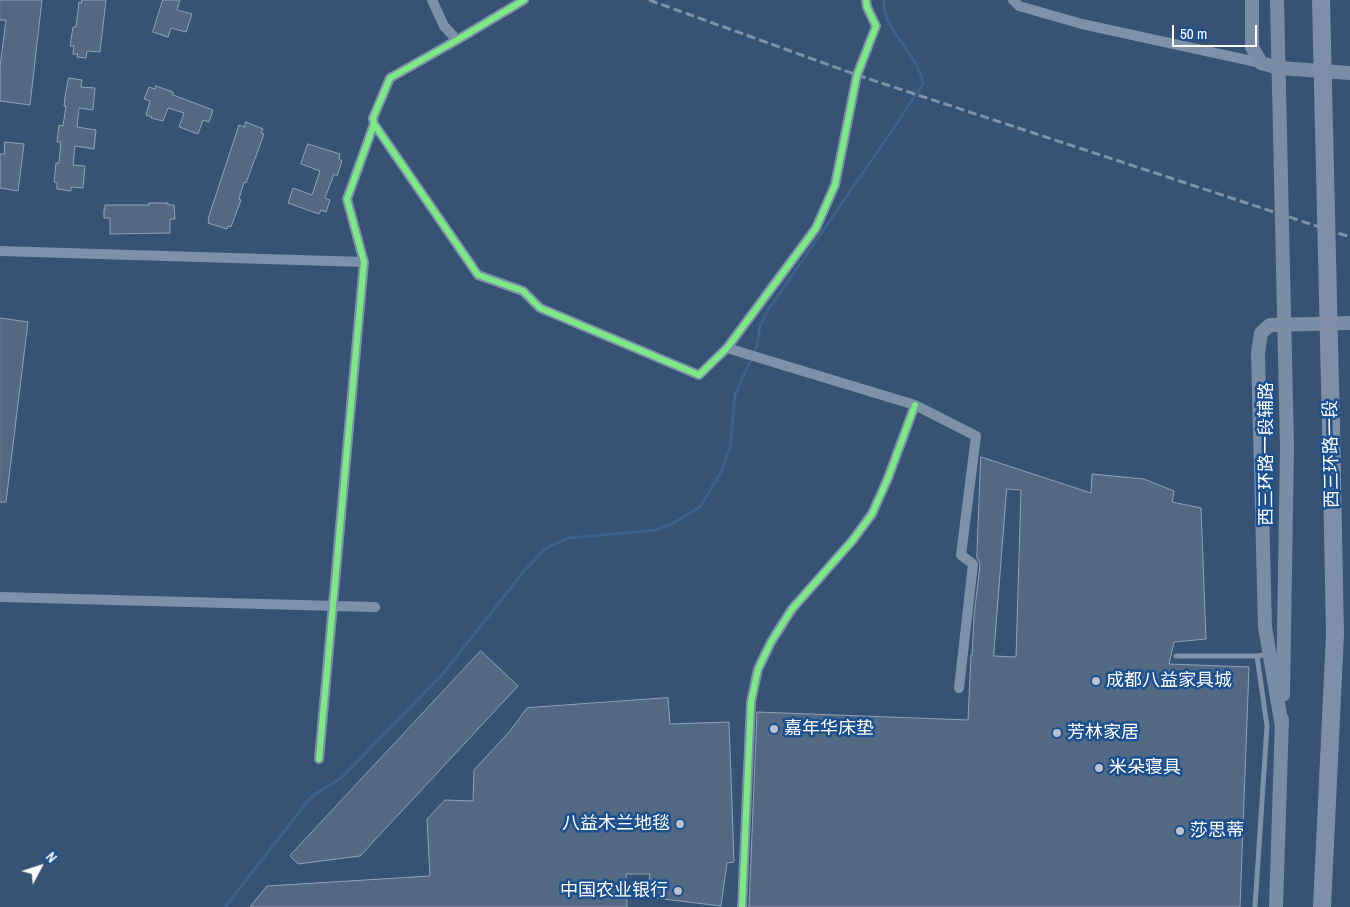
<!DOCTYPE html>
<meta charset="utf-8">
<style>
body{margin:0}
#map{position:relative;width:1350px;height:907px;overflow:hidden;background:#365274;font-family:"Archivo Narrow",sans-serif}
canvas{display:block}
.north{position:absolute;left:15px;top:842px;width:50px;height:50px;-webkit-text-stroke:4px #1b4f8f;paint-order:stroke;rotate:50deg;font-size:14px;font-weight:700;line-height:20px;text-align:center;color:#fff}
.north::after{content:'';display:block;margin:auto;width:18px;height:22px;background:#fff;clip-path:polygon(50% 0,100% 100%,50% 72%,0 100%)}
.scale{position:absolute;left:1172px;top:25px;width:85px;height:22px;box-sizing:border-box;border:2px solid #fff;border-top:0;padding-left:6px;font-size:15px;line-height:18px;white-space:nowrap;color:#fff;-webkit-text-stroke:4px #1b4f8f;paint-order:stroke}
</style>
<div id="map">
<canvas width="1350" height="907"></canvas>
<div class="north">N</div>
<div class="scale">50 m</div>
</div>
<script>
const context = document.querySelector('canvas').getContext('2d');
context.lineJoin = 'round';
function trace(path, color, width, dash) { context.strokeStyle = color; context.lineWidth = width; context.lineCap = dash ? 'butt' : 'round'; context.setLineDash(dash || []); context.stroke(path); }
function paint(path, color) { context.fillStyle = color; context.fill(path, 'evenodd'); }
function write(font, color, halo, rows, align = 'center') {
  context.font = font + ' "Archivo Narrow","Noto Sans SC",sans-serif'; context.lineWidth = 5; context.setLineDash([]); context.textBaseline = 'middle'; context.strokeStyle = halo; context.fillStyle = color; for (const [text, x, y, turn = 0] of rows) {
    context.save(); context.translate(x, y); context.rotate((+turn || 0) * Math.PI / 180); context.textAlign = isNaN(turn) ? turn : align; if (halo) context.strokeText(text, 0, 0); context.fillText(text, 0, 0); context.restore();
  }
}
trace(new Path2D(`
 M225,907L311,797L341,778L442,675L524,571L546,548L568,538L656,530L674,523L701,506L722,470L730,448L735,395L757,346L760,326L768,310L898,122L911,101L923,84C919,56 892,38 885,12C884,8 884,4 884,0`), '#3b618d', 3);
const building = new Path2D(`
 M0,0H42L30,105L0,101V67L6,20H0Z
 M82,0H106L100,52L87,51L86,58L77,57L78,54H73L74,46H70L73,27H76L79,2L81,3Z
 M163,0H180L177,10L192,14L186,32L171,28L168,37L153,32Z
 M69,78L82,80L81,87L95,88L93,110L79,108L77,127L96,130L94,149L75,146L73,165L85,166L83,188L71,187V191L57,189V183L54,182L56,163H59L61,142H57L59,125L63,126L66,106H64L65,97Z
 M156,86L173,92V95L213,110L209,122L203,120L198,134L179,127L184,113L168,108L163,121L151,118L152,117L146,115L150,101L144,99L149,87L155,89Z
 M246,122L263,129L261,133L264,134L246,183L244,182L239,199L241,200L231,227L228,226L227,229L208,223L209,220L208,219L239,125L244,127Z
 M5,142L24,144L18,191L0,188V154H4Z
 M308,144L340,154L339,159L342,161L337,176L334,174L325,198L330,200L326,212L321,210L319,214L288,203L293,188L312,195L320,171L301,164Z
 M149,203H168V205H174L175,219H170V233L110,234V218H104V209L105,210V205H149Z
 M0,318L28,322L6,502H0Z
 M981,457L1091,493L1092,474L1144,479L1174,491L1172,502L1201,508L1206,639L1174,642L1169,664L1249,667L1240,907H749L757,712L968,720L971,655L972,656L974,616L980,565L979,561L977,558ZM1007,489L1021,490L1016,657L994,656Z
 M481,651L518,686L360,856L298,864L290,856Z
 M668,698L670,724L729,722L734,862L727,863L721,906L647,897L650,874H626L627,907H250L267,886L430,876L427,819L445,800L473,801L474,770L510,731L527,708Z`);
paint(building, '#526984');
trace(building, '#92a2b6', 1);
trace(new Path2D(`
 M1176,656H1257L1269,654
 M1255,907L1267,726L1257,656`), '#7d92a8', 5);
trace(new Path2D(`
 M432,0L444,26L457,40
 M524,0L457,40L390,78L373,118L374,124L478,275L523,291L540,308L699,375L727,348L816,228L835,185L857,75L876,26L867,7L866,0
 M1013,0L1019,6L1082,24L1261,63
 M0,251L364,262
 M727,348L915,405L976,436L961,555L973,564L959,688
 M0,597L375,607
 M319,759L364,262L347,199L374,124
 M742,907L751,702L758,669L771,642L792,609L852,541L872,514L888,478L915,405`), '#7d92a8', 10);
trace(new Path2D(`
 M1252,0V47L1261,63L1279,68L1350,73
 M1283,695L1287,446
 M1282,727L1265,627L1258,353L1261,333L1270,325L1350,323
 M1276,907L1282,719`), '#798da4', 14);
trace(new Path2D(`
 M649,0L857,75L1350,237`), '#7e92a7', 3, [9, 4]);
trace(new Path2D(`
 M1277,0L1287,446`), '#798da4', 14);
trace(new Path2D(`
 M1321,0L1331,427L1335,634L1322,907`), '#7e90a7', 18);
trace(new Path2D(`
 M524,0L457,40L390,78L373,118L374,124L478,275L523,291L540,308L699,375L727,348L816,228L835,185L857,75L876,26L867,7L866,0
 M319,759L364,262L347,199L374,124
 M742,907L751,702L758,669L771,642L792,609L852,541L872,514L888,478L915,405`), '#7ce984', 6);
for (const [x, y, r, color] of [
 [1096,681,5,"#b9c2ce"],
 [774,729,5,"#b9c2ce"],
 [1057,733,5,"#b9c2ce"],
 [1099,768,5,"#b9c2ce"],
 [680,824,5,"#b9c2ce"],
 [1180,831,5,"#b9c2ce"],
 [678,891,5,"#b9c2ce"]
]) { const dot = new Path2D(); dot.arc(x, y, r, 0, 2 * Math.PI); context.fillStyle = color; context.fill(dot); trace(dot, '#1b4f8f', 2); }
write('18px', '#fff', '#1b4f8f', [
 ["西三环路一段辅路",1267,454,-90],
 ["西三环路一段",1332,454,-91]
]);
write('18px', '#fff', '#1b4f8f', [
 ["成都八益家具城",1106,681],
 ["嘉年华床垫",784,729],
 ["芳林家居",1067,733],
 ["米朵寝具",1109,768],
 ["八益木兰地毯",670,824,"right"],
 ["莎思蒂",1190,831],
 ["中国农业银行",668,891,"right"]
], 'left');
</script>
